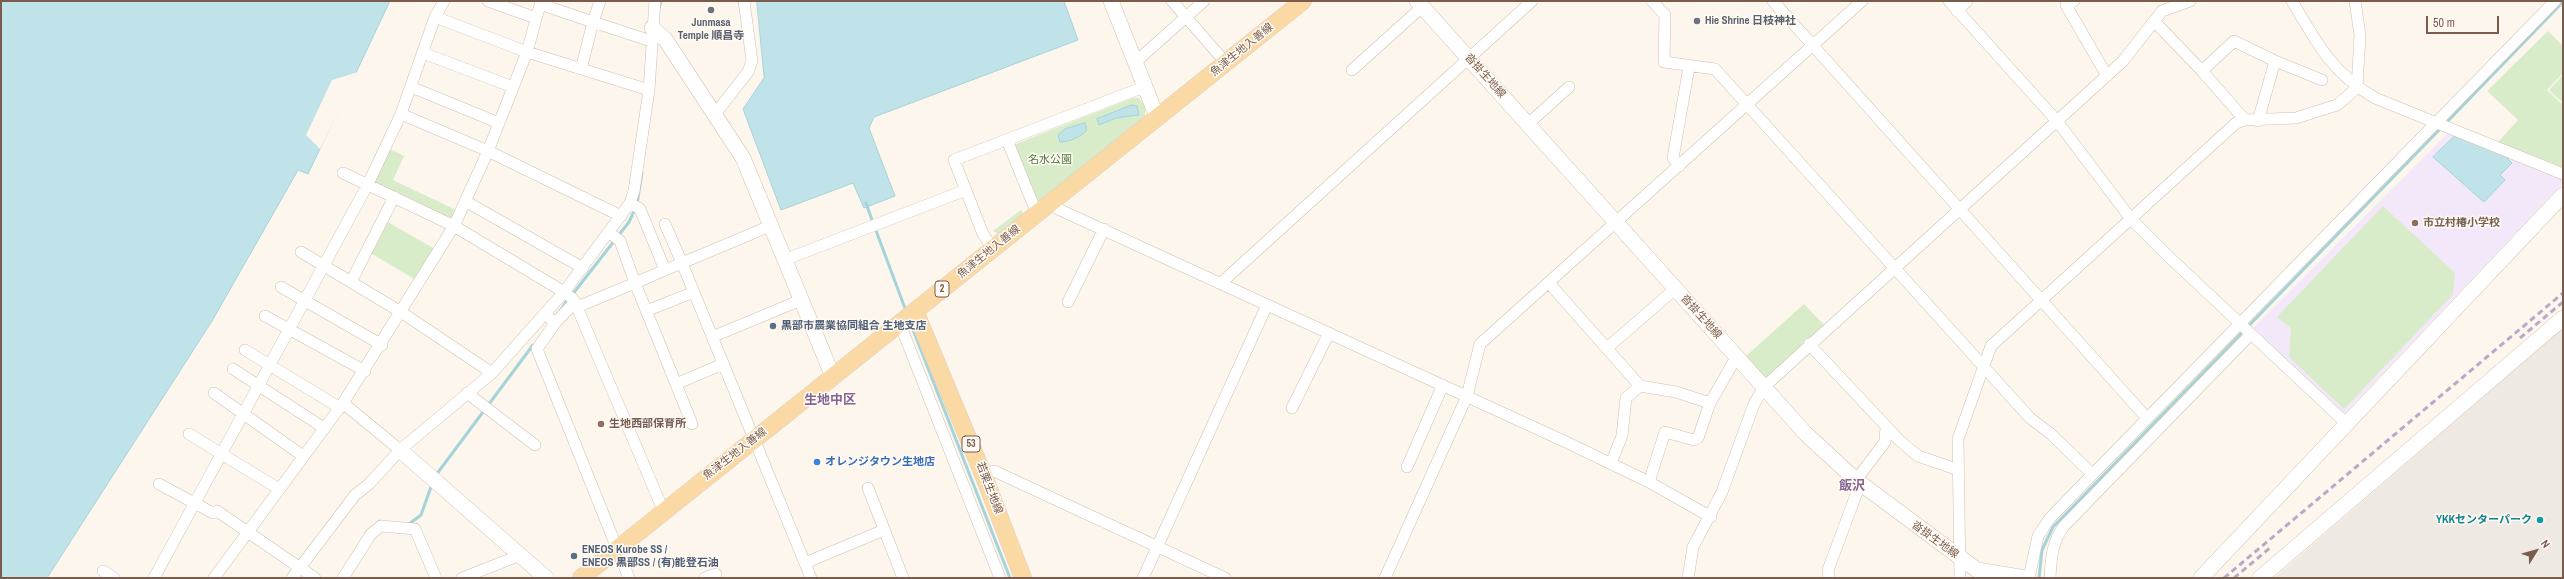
<!DOCTYPE html>
<meta charset="utf-8">
<style>
body{margin:0}
#map{position:relative;width:2564px;height:579px;overflow:hidden;background:#fdf6ec;font-family:"Archivo Narrow",sans-serif}
canvas{display:block}
.frame{position:absolute;inset:0;border:2px solid #7a5c4d;pointer-events:none}
.north{position:absolute;left:2516px;top:531px;width:40px;height:40px;-webkit-text-stroke:3px #fffaf3;paint-order:stroke;rotate:53deg;font-size:11px;font-weight:700;line-height:16px;text-align:center;color:#7a5c4d}
.north::after{content:'';display:block;margin:auto;width:14px;height:18px;background:#7a5c4d;clip-path:polygon(50% 0,100% 100%,50% 72%,0 100%)}
.scale{position:absolute;left:2426px;top:16px;width:73px;height:18px;box-sizing:border-box;border:2px solid #7a5c4d;border-top:0;padding-left:5px;font-size:12px;line-height:14px;white-space:nowrap;color:#7a5c4d;-webkit-text-stroke:3px #fffaf3;paint-order:stroke}
</style>
<div id="map">
<canvas width="2564" height="579"></canvas>
<div class="frame"></div>
<div class="north">N</div>
<div class="scale">50 m</div>
</div>
<script>
const context = document.querySelector('canvas').getContext('2d');
context.lineJoin = 'round';
function paint(path, color) { context.fillStyle = color; context.fill(path, 'evenodd'); }
function trace(path, color, width, dash) { context.strokeStyle = color; context.lineWidth = width; context.lineCap = dash ? 'butt' : 'round'; context.setLineDash(dash || []); context.stroke(path); }
function write(font, color, halo, rows, align = 'center') {
  context.font = font + ' "Archivo Narrow","Noto Sans JP",sans-serif'; context.lineWidth = 3; context.setLineDash([]); context.textBaseline = 'middle'; context.strokeStyle = halo; context.fillStyle = color; for (const [text, x, y, turn = 0] of rows) {
    context.save(); context.translate(x, y); context.rotate((+turn || 0) * Math.PI / 180); context.textAlign = isNaN(turn) ? turn : align; if (halo) context.strokeText(text, 0, 0); context.fillText(text, 0, 0); context.restore();
  }
}
paint(new Path2D(`
 M2563,328V578H2274Z`), '#efe9e4');
paint(new Path2D(`
 M2448,133L2563,180V183L2344,414L2253,328Z`), '#f3e8fa');
paint(new Path2D(`
 M2548,31L2563,46V73L2547,90L2563,105V168L2498,142L2518,120L2487,91Z
 M2563,75V103L2549,90Z
 M1133,98H1139L1145,106V120L1038,206L1013,145Z
 M388,148L404,156L393,180L456,210L451,221L371,183Z
 M2383,206L2455,273L2453,294L2344,409L2289,357L2291,328L2277,317Z
 M1021,210L1025,216L1000,235L993,231Z
 M386,221L435,249L416,280L369,252Z
 M1804,304L1824,325L1765,380L1745,357Z`), '#d8ecc9');
const water = new Path2D(`
 M1,1H390L308,174L298,170L212,321L47,578H1Z
 M757,1H1064L1078,40L874,117L869,128L895,196L864,208L853,183L781,210L743,109L764,78Z
 M1132,105L1137,106L1139,115L1116,118L1099,125L1097,119Z
 M1085,123L1087,130C1081,137 1069,142 1060,142L1058,135L1065,129Z
 M2455,136L2505,156L2512,163L2500,175L2505,180L2484,202L2433,157Z`);
paint(water, '#bfe3e8');
trace(water, '#a5d3da', 1);
paint(new Path2D(`
 M358,72L320,149L306,135L332,80Z`), '#fdf6ec');
trace(new Path2D(`
 M659,8L661,1
 M2445,124L2563,2
 M866,203L873,223
 M637,204L642,172
 M875,228L906,311
 M572,295L629,222L635,209
 M560,311L568,299
 M910,322L1010,578
 M436,475L533,345
 M409,524L421,515L432,484
 M366,533L380,521
 M2039,578L2042,550L2053,527L2441,128`), '#a5d3da', 3);
const street = new Path2D(`
 M488,1L536,18
 M1172,1L1226,63
 M1652,1L1665,15L1664,62L1715,69L2030,418L2051,434L2092,474
 M1773,1L2146,417
 M1949,1L2057,121L2131,219L2167,255L2347,424
 M2074,1L2066,5L2107,76
 M2292,1C2317,43 2331,72 2375,98L2563,174
 M540,4L593,22L600,1
 M1957,11L1967,1
 M435,17L527,52L649,90
 M2154,21L2202,71L2245,120
 M423,53L513,87
 M1134,61L1140,58L1204,1
 M2275,61L2322,80
 M581,69L593,22L651,41
 M1352,70L1422,7
 M2202,71L2234,41L2275,61L2258,121
 M411,87L499,123
 M401,114L488,151L621,216
 M715,114L748,72L752,61L744,1
 M1528,124L1569,87
 M1007,140L1037,214
 M1679,166L1673,158L1689,67
 M343,173L454,226L564,292L573,299L577,307L635,283L676,384L723,364
 M465,201L583,268
 M1050,202L1058,209L1566,442L1649,482L1711,517
 M630,203L640,209L665,270L682,263L811,578
 M665,224L682,263L770,226
 M610,233L620,241L635,283L665,270
 M993,249L983,234L954,160L1144,87
 M301,252L401,312L492,373
 M784,260L966,190
 M351,282L394,197
 M1221,283L1532,1
 M1549,283L1640,386L1676,392L1710,403L1737,356
 M281,287L382,345
 M1068,302L1104,229
 M577,307L663,510
 M646,311L694,292
 M545,314L555,323L537,349L629,578
 M265,316L365,371
 M555,323L575,302
 M900,324L1000,578
 M712,337L801,300
 M1809,344L1900,441L1918,456L1959,470
 M1607,348L1675,289
 M245,350L340,408
 M233,369L324,428
 M676,384L692,424
 M214,393L303,456
 M467,393L535,445
 M343,403L400,450
 M1292,408L1329,333
 M189,434L279,489
 M1611,463L1622,436L1626,398L1640,386
 M1407,467L1443,385
 M983,474L994,471L1225,578
 M1856,480L1885,442L1886,426
 M1649,482L1665,432L1694,440L1698,438L1710,403
 M159,484L213,513L217,511L315,578
 M868,488L903,578
 M805,563L884,530
 M103,571L114,578
 M154,578L368,184L401,114L435,17L444,1
 M214,578L343,403L454,226L488,151L527,52L541,1
 M292,578L355,495L369,484L400,450L492,373L564,292L630,203L634,191L649,90L655,1
 M343,578L371,534L381,526L415,529L436,578
 M462,578L513,558L517,552
 M705,578L716,574
 M1143,578L1267,305
 M1385,578L1467,396L1480,344L1862,1
 M1688,578L1693,547L1722,492L1754,404L1764,387L2123,61L2162,11L2190,1
 M1829,578L1828,570L1860,484
 M1960,578L1958,439L1991,346L2236,123L2245,120L2296,118L2337,105L2357,88L2360,35L2355,1
 M2029,578L2038,536L2050,518L2555,1
 M2050,578C2051,558 2052,542 2064,526L2251,334`);
const secondary = new Path2D(`
 M1111,1L1157,117
 M1417,1L1806,434L1856,480L1977,570L2026,578
 M652,28L665,39L743,158L833,377
 M400,450L546,578
 M2201,578L2563,195
 M2260,578L2563,318`);
const primary = new Path2D(`
 M915,311L983,474L1023,578
 M581,578L1303,1`);
trace(street, '#d1beb0', 12);
trace(secondary, '#d6c0b0', 16);
trace(primary, '#dad1cd', 18);
trace(street, '#fff', 11);
trace(secondary, '#fff', 15);
trace(primary, '#fbd9a5', 17);
trace(new Path2D(`
 M2520,338L2563,302
 M2224,578L2563,293
 M2234,578L2271,547`), '#b9a8c9', 3, [6, 4]);
for (const [x, y, r, color] of [
 [711,10,4,"#6b7280"],
 [1697,21,4,"#6b7280"],
 [2415,223,4,"#8d6e63"],
 [773,326,4,"#5c6f8a"],
 [601,424,4,"#8d6e63"],
 [817,462,4,"#3f7fe0"],
 [2540,520,4,"#0f9aa8"],
 [574,556,4,"#5c6f8a"]
]) { const dot = new Path2D(); dot.arc(x, y, r, 0, 2 * Math.PI); context.fillStyle = color; context.fill(dot); trace(dot, '#fffaf3', 1.5); }
for (const [x, y, w] of [
 [942,289,14],
 [971,444,18]
]) { const box = new Path2D(); box.roundRect(x - w / 2, y - 8, w, 16, 3); context.fillStyle = '#fffaf3'; context.fill(box); trace(box, '#7a5c4d', 1); }
write('bold 10px', '#7a5c4d', null, [
 ["2",942,289],
 ["53",971,444]
]);
write('bold 11px', '#5b616d', '#fffaf3', [
 ["Hie Shrine 日枝神社",1705,21],
 ["Junmasa",711,23,"center"],
 ["Temple 順昌寺",711,36,"center"]
], 'left');
write('11px', '#7a5c4d', '#fffaf3', [
 ["魚津生地入善線",1242,50,-39],
 ["沓掛生地線",1485,76,48],
 ["魚津生地入善線",989,252,-39],
 ["沓掛生地線",1701,317,48],
 ["魚津生地入善線",735,454,-38],
 ["若栗生地線",989,488,69],
 ["沓掛生地線",1935,540,36]
]);
write('11px', '#537a41', '#fffaf3', [
 ["名水公園",1050,160]
]);
write('bold 11px', '#785e54', '#fffaf3', [
 ["市立村椿小学校",2423,223],
 ["生地西部保育所",609,424]
], 'left');
write('bold 11px', '#4e5e75', '#fffaf3', [
 ["黒部市農業協同組合 生地支店",781,326],
 ["ENEOS Kurobe SS /",582,550],
 ["ENEOS 黒部SS / (有)能登石油",582,563]
], 'left');
write('bold 11px', '#366cbe', '#fffaf3', [
 ["オレンジタウン生地店",825,462]
], 'left');
write('bold 11px', '#0d838f', '#fffaf3', [
 ["YKKセンターパーク",2532,520]
], 'right');
write('bold 13px', '#846695', '#fffaf3', [
 ["生地中区",830,401],
 ["飯沢",1852,487]
]);
</script>
